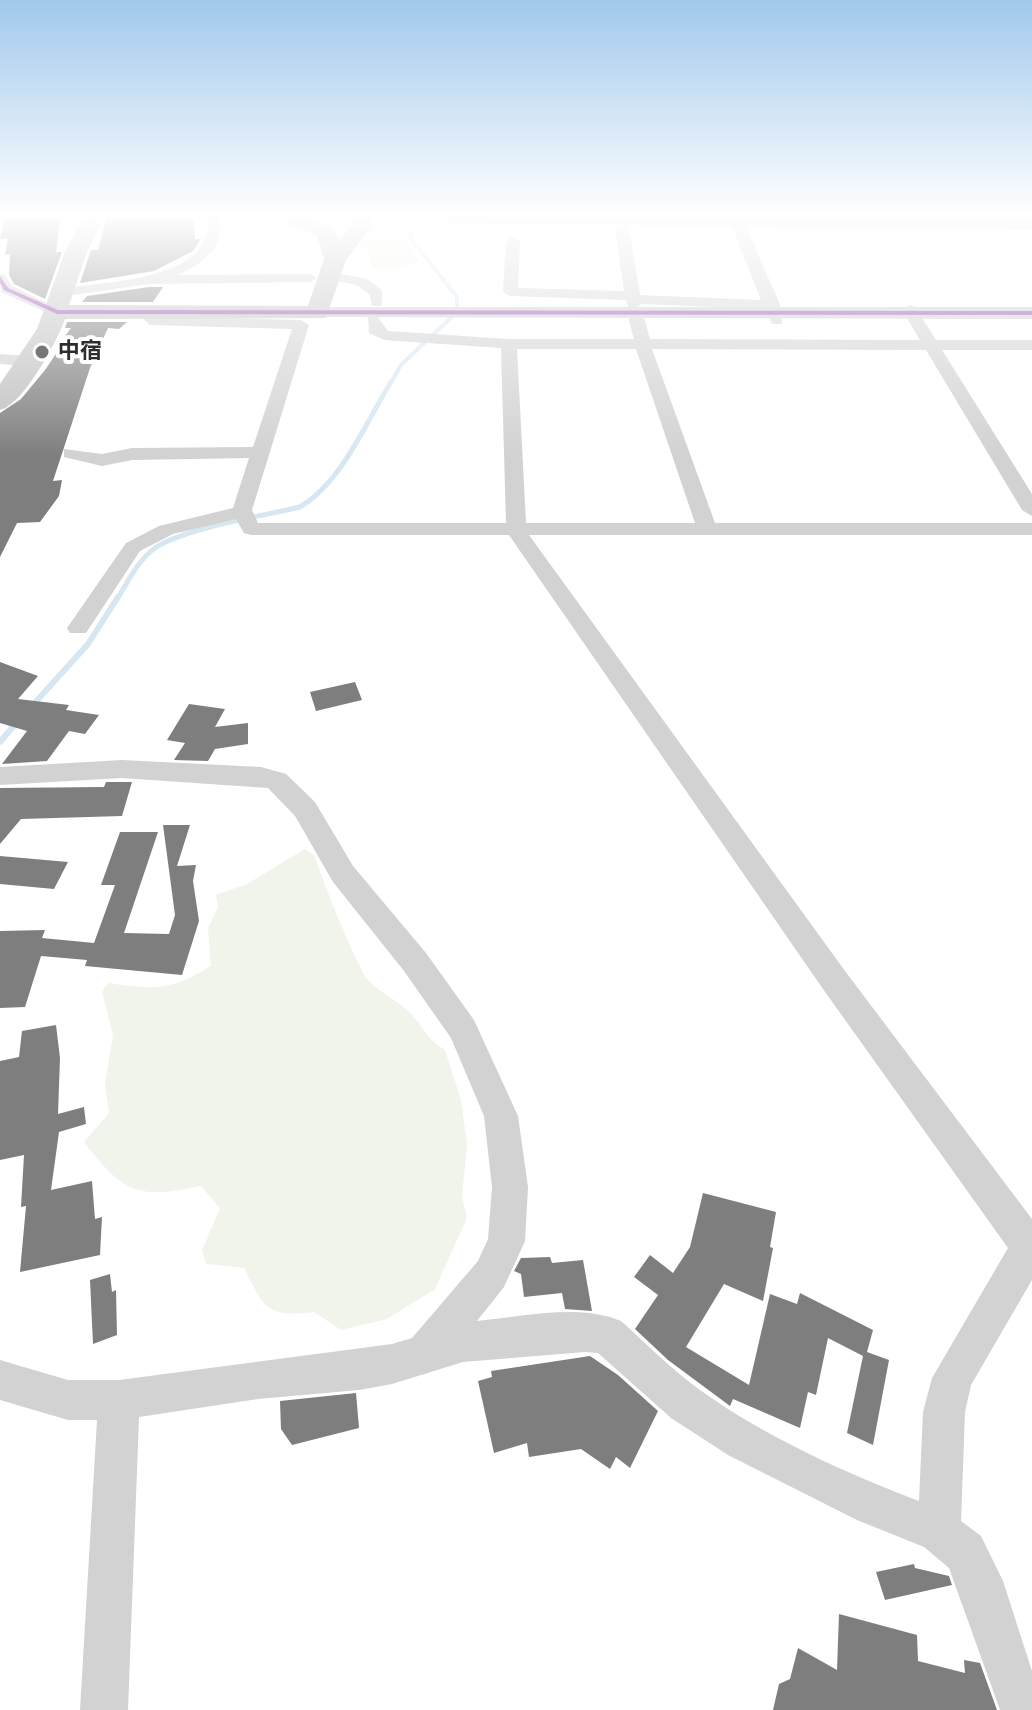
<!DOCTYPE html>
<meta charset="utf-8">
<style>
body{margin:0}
canvas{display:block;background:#fff}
</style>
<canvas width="1032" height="1710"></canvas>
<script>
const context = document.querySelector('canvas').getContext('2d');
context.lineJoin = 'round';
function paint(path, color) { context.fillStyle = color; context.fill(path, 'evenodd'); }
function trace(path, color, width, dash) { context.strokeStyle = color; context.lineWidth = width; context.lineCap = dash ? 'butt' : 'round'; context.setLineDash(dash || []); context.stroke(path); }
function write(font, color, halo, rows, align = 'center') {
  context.font = font + ' Arial,"Noto Sans JP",sans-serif'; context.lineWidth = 8; context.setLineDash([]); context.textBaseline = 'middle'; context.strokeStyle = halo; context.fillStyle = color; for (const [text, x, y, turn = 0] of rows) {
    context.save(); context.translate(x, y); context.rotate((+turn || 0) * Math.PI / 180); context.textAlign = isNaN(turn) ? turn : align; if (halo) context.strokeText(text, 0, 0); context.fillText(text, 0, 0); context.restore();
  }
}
paint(new Path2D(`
 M359,222L412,224L403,239L420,261L388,269L372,268L365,246L358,238Z
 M305,849L315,856C317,869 360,973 368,980C379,992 395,999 407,1010C423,1025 424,1037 445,1050L461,1100L467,1144L462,1197L467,1218L435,1289L387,1319L341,1330L314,1312C267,1318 264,1308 244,1268L206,1264L202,1250L220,1208L201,1186C137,1199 124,1194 84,1142L109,1113L105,1084L113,1035L102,991L108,983C155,990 170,991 211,966L208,928L218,907L216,895L247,884Z`), '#f0f4eb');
trace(new Path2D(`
 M390,384L401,365L457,312V297L410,238L421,217`), '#d7e7f1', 4);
trace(new Path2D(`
 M117,599C128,582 138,560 155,548C185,528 263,516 300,507C342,482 366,422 391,382`), '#d7e7f1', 5);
trace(new Path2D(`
 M31,707L88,644L118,597
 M0,742L17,722`), '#d7e7f1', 6);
paint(new Path2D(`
 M5,217H61L56,252H62L45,299L14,284L9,275L10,254L5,255L8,238L0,239Z
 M107,217H194L195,239H201L193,251L154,271L80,283L91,250H98Z
 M149,287H163L153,302H82L87,296Z
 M67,322H127L119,329L108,328L90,368L53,481L62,480L59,496L40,522L17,523L0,557V413L21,399L45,370L68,336H65L71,328H65Z
 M0,662L38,676L18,699L69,705L66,710L99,715L85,734L69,731L47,761L2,764L27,731L0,723Z
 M355,682L362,700L316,711L310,692Z
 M189,704L225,709L215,727L248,723V744L215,749L208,761L174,760L185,743L167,740Z
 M106,782H132L122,816L21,819L0,844V788L104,787Z
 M163,825H190L177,866L196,865L193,881L199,921L182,975L85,966L87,960L41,956L25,1007L0,1008V931L45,930L42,938L94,943L115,885H101L120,832H158L124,933L169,934L175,915Z
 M0,856L68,862L54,889L0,884Z
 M56,1025L60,1058L58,1114L84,1107L86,1124L59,1132L51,1190L92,1181L95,1219L102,1217L100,1255L20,1272L26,1206L21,1207L24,1155L0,1160V1061L19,1057L22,1031Z
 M703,1193L776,1212L770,1247L773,1248L763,1301L724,1284L686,1347L749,1385L770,1294L797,1304L800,1293L873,1330L867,1352L889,1360L873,1445L847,1433L863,1356L828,1338L816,1395L808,1392L800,1428L733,1399L730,1406L668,1360L635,1329L658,1295L634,1277L650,1255L673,1273L690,1247Z
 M550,1257L552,1263L583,1260L592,1311L565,1309L562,1293L524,1297L521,1274L514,1271L521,1258Z
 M110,1274L112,1292L116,1290L117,1335L93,1344L90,1280Z
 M590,1356L618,1375L658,1411L630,1468L616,1457L610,1469L581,1449L529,1457L527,1443L494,1453L478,1381L492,1377L491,1371Z
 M356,1393L359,1428L292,1445L281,1429L280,1401Z
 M914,1564L915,1568L949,1576L952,1585L885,1600L876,1572Z
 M839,1614L917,1635L918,1661L965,1673L964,1660L980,1663L997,1710H773L779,1684L790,1679L798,1648L837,1670Z`), '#7e7e7e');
paint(new Path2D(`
 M206,217H219C226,248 202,264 177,275L310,274L317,278L310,282L149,284L65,296L58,292L65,288C105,282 219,279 206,217Z
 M738,220L745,224L780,305L782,324H772L765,309L641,304L634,311L629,309L626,300L510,296L503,292L506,241L513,237L520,241L518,288L624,291L615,228L622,224L629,228L640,295L761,300L731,224Z
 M0,274L5,275L12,286L65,312L52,315L1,292Z
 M343,274L367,279L382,290V306H372L370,295L357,285L338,281V275Z
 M910,305L915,307L936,340H1032V350H942L1032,494V516L1022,510L926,350L652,349L715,523H1032V535H529L845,971L1032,1219V1280L971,1385L965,1412L961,1521L981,1536L1003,1581L1032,1671V1710H1000L949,1568L924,1547L857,1520L728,1455L671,1418L598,1353L585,1352L463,1362L392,1384L359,1390L258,1399L139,1417L128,1710H80L97,1420H68L0,1400V1360L68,1380H119L392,1344L412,1338L478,1261L488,1239L492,1187L484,1116L451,1038L404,971L333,882L295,816L268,788L122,778L0,785V767L122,760L261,767L286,774L315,802L353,866L426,953L474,1020L518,1116L528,1187L525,1241L504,1287L477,1321C522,1317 578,1303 621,1321C647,1344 672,1370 700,1390C762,1435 847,1474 919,1501L923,1412L932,1378L1008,1248L823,989L509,535H251L244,533L236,519L173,534L140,551L86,633H70L67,628L126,543L159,526L233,508L249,458L132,460L102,466L64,457V449L102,454L132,448L253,447L292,329L150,325L136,313L144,308L154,316L301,320L309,325L252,510L258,523H506L501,348L384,340L369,333L368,317H378L388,331L509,339H634L628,317L636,312L644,317L650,339L920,340L902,310ZM517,349H636L695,523H526Z
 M0,354L31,356L39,361L31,366L0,364Z`), '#d2d2d2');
paint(new Path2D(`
 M318,307H1032V319L311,317L308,313L311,309Z`), '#cbcbcb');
paint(new Path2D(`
 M84,217H104L87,252L69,305L308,306L324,259L317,236L273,217C297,217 329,213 339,240L353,224L354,217H374L373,225L346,260L326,318L65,319C57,342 23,405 0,410V384L37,329L65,252Z
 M435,217H1032V229L445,223Z`), '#bfbfbf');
paint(new Path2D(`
 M0,276L8,288L58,310L1032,311V315L57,314L4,290L0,283Z`), '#8e44ad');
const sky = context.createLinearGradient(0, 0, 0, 457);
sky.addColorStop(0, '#a1c8ec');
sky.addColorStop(0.47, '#fff');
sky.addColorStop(1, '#ffffff00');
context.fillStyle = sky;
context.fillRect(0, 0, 1032, 457);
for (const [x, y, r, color] of [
 [42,352,8,"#767676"]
]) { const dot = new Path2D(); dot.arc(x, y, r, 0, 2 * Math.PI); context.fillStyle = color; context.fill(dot); trace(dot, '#fff', 3); }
write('bold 22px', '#2d2d2d', '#fff', [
 ["中宿",58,352]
], 'left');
</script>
